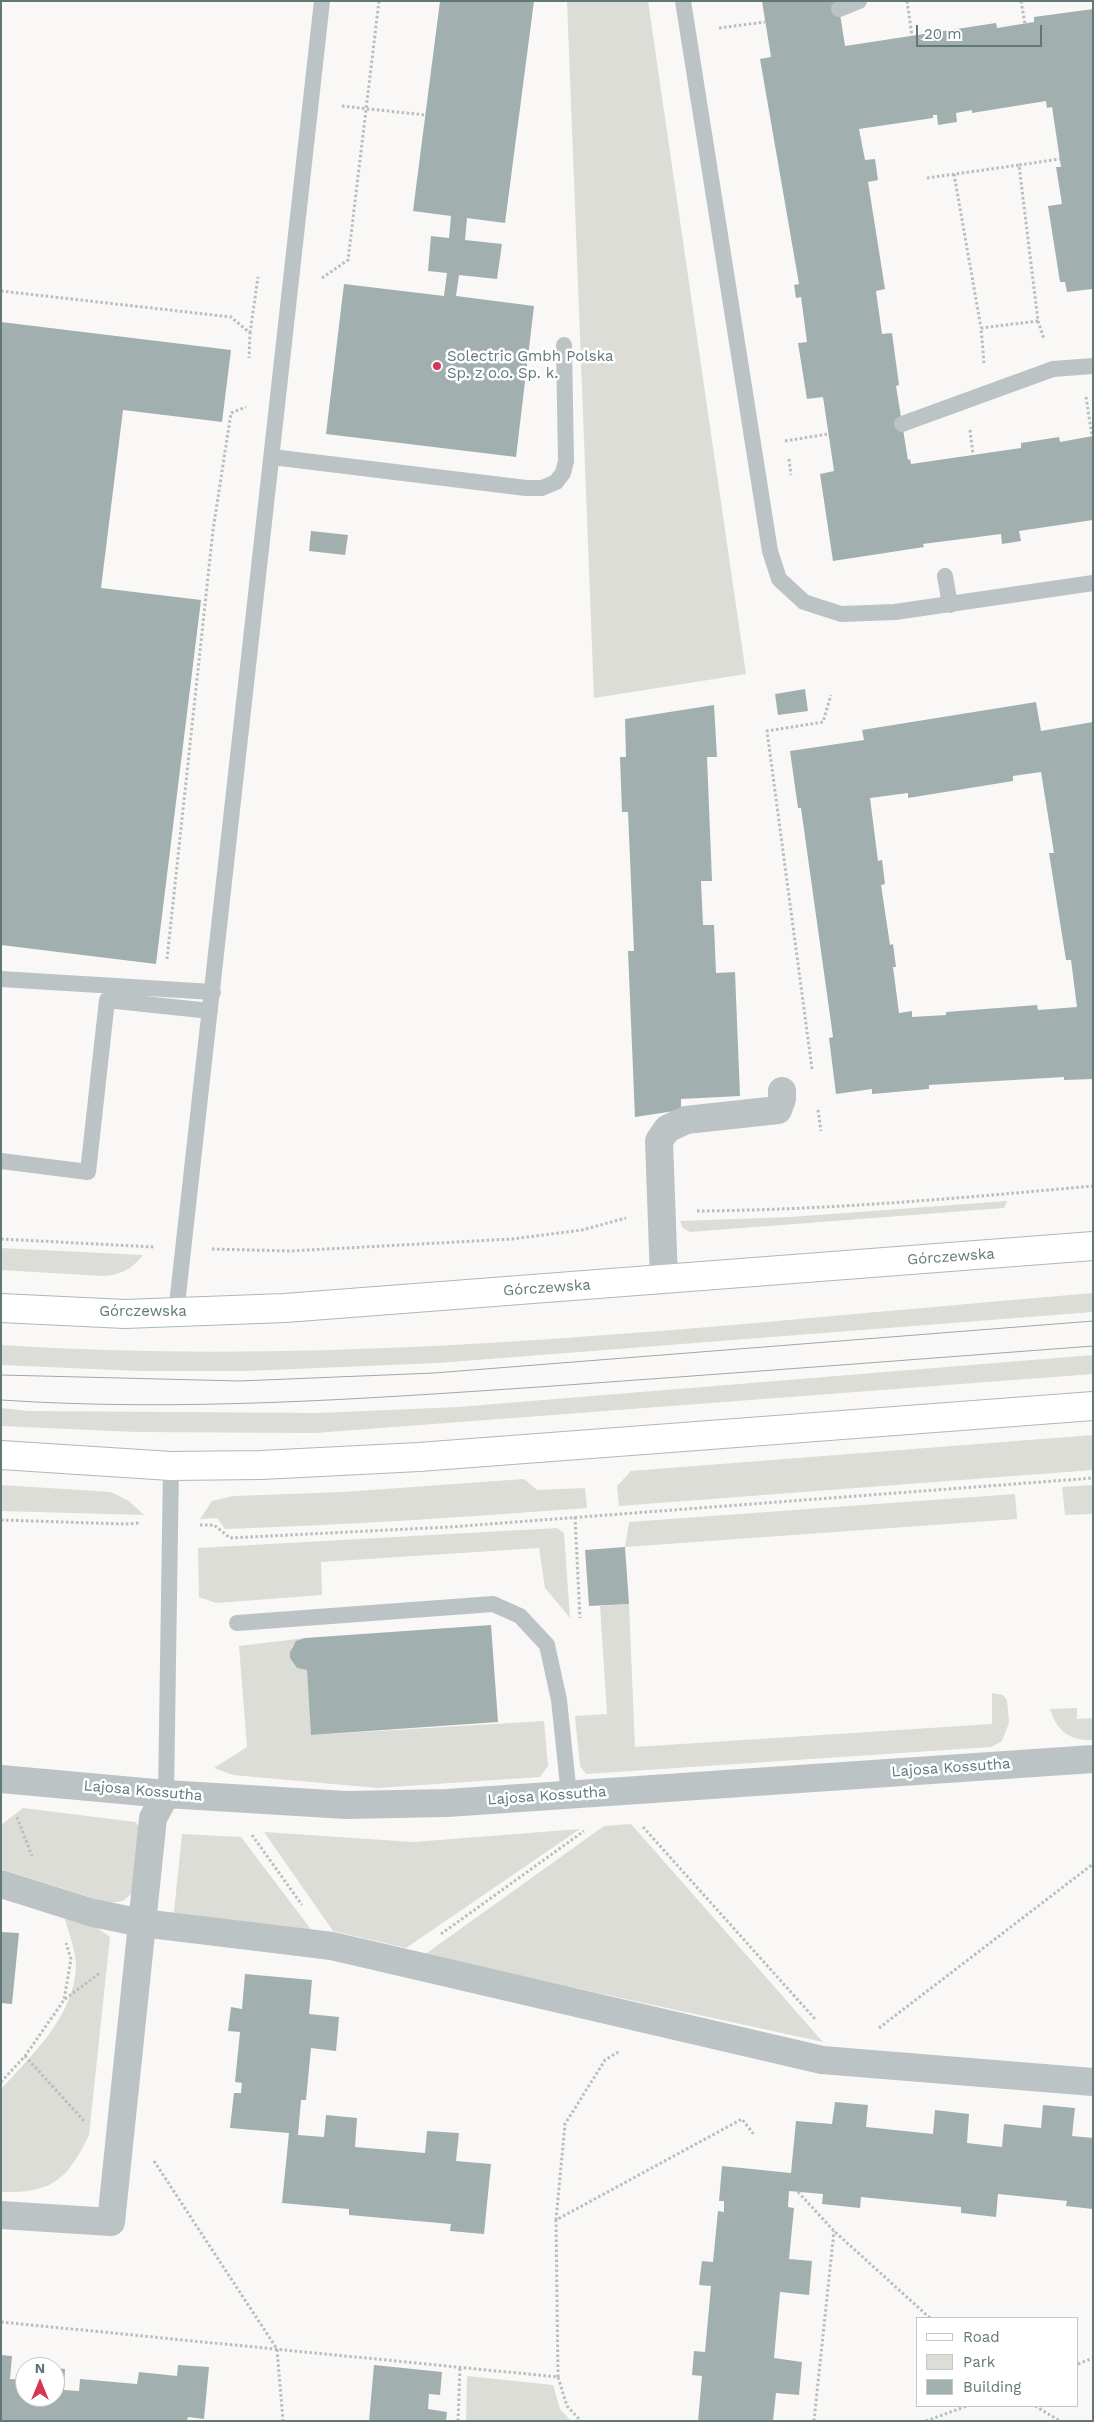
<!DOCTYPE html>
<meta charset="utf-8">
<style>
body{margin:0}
#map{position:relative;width:1094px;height:2422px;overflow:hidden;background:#f9f8f6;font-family:"Work Sans",sans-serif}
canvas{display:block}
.frame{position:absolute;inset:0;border:2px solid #617879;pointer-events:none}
.legend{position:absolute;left:916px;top:2317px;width:162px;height:90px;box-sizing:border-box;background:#fff;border:1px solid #c0c9c9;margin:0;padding:6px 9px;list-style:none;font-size:15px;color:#617879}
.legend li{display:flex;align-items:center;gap:10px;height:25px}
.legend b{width:25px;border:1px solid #c0c9c9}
.north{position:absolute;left:15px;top:2357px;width:50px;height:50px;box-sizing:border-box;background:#fff;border:1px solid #c0c9c9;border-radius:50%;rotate:0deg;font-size:14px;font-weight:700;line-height:20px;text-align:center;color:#617879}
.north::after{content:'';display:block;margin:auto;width:18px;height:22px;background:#d73755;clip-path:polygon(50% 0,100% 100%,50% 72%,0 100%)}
.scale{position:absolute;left:916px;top:25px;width:126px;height:22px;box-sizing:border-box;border:2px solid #617879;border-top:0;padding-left:6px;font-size:15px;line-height:18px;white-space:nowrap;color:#617879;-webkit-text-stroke:4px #fff;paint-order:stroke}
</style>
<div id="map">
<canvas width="1094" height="2422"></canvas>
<div class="frame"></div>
<ul class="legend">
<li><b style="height:6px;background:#fff"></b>Road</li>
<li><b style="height:14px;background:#dcddd6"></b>Park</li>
<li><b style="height:14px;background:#a1b0af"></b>Building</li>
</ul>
<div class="north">N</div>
<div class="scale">20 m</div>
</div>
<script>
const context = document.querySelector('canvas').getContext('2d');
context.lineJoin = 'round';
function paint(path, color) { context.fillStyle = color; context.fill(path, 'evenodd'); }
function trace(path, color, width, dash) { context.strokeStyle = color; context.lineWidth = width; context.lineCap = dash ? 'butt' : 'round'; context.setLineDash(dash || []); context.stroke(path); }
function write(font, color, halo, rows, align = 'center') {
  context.font = font + ' "Work Sans",sans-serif'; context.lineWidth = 5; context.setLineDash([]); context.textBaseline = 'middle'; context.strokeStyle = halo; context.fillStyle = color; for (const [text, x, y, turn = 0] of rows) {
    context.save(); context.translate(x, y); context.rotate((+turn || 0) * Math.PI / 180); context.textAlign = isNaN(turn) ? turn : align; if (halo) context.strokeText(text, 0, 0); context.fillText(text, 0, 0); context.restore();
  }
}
paint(new Path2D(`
 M567,1H648L746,674L594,698Z
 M1007,1201L1004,1208L690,1232L683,1228L680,1221L791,1217Z
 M1,1248L143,1255C132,1269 121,1275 103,1276L1,1270Z
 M1093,1293V1312L438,1363L247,1371H139L1,1365V1345C364,1369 731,1323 1093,1293Z
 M1093,1355V1374L315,1433L136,1432L1,1426V1408L28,1411L319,1413L458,1407Z
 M1093,1435V1470L619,1506L617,1486L631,1471Z
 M524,1479L537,1490L585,1488L587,1508C467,1517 346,1525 225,1529L217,1518L200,1519L212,1501L233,1496L343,1492Z
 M1,1485L111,1492L129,1501L144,1515L1,1511Z
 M1093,1485V1514L1065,1515L1062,1487Z
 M1015,1494L1017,1519L625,1547L629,1522Z
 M557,1528L564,1533L570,1618L545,1588L539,1548L321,1562L322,1595L216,1603L199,1597L198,1548Z
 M629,1604L635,1747L992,1724V1693L1003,1695L1007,1700L1009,1723L1002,1741L991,1747L586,1774L580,1766L575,1716L607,1714L600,1606Z
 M305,1638L292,1646L290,1658L297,1668L307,1670L312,1735L544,1721L548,1766L540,1777L377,1788L233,1775L214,1768L247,1747L239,1646Z
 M1077,1708V1719L1093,1718V1740C1069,1741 1057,1731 1050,1709Z
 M23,1808L136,1822L144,1840L141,1880L131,1894L123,1901L108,1903L1,1869V1825Z
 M631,1824L823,2042L424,1955L604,1826Z
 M580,1829L406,1948L333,1931L264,1832L413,1842Z
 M182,1834L241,1837L313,1932L182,1918L174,1912Z
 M64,1915L96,1927L110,1937L89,2135C67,2180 53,2193 1,2192V2089C33,2054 76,2014 76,1964C75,1948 68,1931 64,1915Z
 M467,2376L553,2385L560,2409L571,2421H466Z`), '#dcddd6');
paint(new Path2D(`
 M440,1H534L505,223L467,218L465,240L502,244L497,279L459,275L456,296L534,306L516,457L326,434L344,284L444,296L447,273L428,271L431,236L449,238L451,216L413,211Z
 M762,1H838L845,46L996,23L997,28L1034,22V17L1093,9L1092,289L1067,292L1065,282H1060L1048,206L1062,204L1056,167H1061L1052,107L1047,108L1046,101L972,113V110L956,113L957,122L938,125L937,115H933V118L859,129L865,160L875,159L878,180L868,182L885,289L876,291L882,334L892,333L899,385L896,386L908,460L910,459L911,464L1021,448V443L1059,437L1060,442L1093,436V520L1019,531L1021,541L1002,544L1001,534L923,544L924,547L833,561L820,474L834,471L833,464L823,397L807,399L798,343L807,342L801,297L796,298L794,285L799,284L760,59L771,57Z
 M1,322L231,350L222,422L123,410L101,588L201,600L156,964L1,945Z
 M311,531L348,535L345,555L309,551Z
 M805,689L808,711L778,715L775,694Z
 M1036,702L1041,731L1093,722V1079L1064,1080V1077L929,1085V1089L872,1094V1089L836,1094L829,1038L833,1037L801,808H798L790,751L864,740L862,730ZM1041,772L1054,853H1049L1066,960H1071L1077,1007L1038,1010L1037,1005L946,1012V1015L912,1017V1011L899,1013L893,967H896L893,944L890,945L881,885L885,884L882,860L878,861L870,798L908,793V798L1013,781V776Z
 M714,705L717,757H707L712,881H701L703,925H714L716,973L735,972L740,1096L681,1099V1110L635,1117L628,951H634L628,812H622L620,757H626L625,719Z
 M625,1547L629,1604L589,1606L585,1550Z
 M491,1625L498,1722L311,1735L307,1670L297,1668L290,1658V1652L296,1641L305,1638Z
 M1,1932L19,1933L12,2004L1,2003Z
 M245,1974L312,1980L309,2014L339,2017L336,2051L311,2048L306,2100H301L298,2135L324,2137L326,2115L357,2118L355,2147L425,2153L427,2131L459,2133L456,2161L491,2164L484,2234L450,2231L451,2224L349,2215V2209L282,2203L289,2133L230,2128L234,2093H241L242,2083L235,2082L240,2032L228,2031L231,2007L242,2009Z
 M835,2102L868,2105L866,2127L933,2134L935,2110L969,2114L967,2143L1002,2147L1004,2124L1041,2128L1043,2105L1075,2108L1072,2136L1093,2138V2209L1066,2206L1067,2201L998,2194L996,2217L961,2213V2207L861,2197L860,2208L822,2204L823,2194L789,2191L788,2207L794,2208L789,2259L812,2261L809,2295L780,2292L774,2358L802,2362L799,2395L776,2393L773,2421H698L702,2376L692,2375L694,2351L705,2352L711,2286L699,2285L702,2261L713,2262L718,2211L724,2212V2201H719L722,2166L791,2173L796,2121L832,2124Z
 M1,2355L12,2356L10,2379L25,2380V2397H55V2368L65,2369L64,2390L79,2391L80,2379L137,2384L139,2372L177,2376L178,2365L209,2367L204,2419L188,2417L187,2421H1Z
 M374,2365L442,2372L440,2395L429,2394L428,2409L447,2412L446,2421H369Z`), '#a1b0af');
const secondary = new Path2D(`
 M1,1308L125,1314L285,1308L1093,1246
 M1,1455L171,1466L261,1465L419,1457L1093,1406`);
trace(secondary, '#aeb8b9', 30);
trace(new Path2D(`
 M907,1L912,36
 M1021,1L1025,24
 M719,28L765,22
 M342,106L425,115
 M954,174L981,328
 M927,178L1019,165
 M322,278L348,260L379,1
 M1,291L231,317L250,333L249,358
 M1038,321L1044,339
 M250,333L258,277
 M984,363L981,328L1038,321L1019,165L1060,159
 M1086,397L1092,436
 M970,430L973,455
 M785,441L828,434
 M789,459L791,475
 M167,959L213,530L231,413L246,407
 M812,1069L767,731L823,722L831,695
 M818,1110L821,1131
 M697,1211C829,1210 961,1198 1093,1186
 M1,1239L154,1247
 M212,1249L290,1251L512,1239L582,1230L626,1218
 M575,1517L580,1618
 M1,1520L126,1524L140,1523
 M200,1525H214L230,1538L450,1527L1093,1478
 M17,1817L32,1856
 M643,1827L815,2019
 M252,1835L302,1905
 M441,1934L584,1831
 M65,1999L100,1973
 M879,2028L1093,1864
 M25,2056L85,2122
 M1,2082L25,2056L64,2000L71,1959L66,1943
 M154,2161L277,2349L283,2421
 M798,2192L834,2231L930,2318
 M556,2220L565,2124L605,2060L620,2051
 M1,2322L558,2377L567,2406L581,2421
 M1078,2364L1093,2358
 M558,2377L556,2220L742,2119L755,2136
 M1035,2406L1060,2421
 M458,2421L460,2367
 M814,2421L834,2231
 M926,2421L967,2406`), '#b8bebe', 3, [2.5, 2.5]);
trace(new Path2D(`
 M683,1L770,551L779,579L804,602L841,614L895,612L1093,583
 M839,9L859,1
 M902,424L1053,369L1093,366
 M272,457L526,488H542L556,482L563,473L566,461L564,345
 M945,576L950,605
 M1,979L213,992
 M1,1161L88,1172L107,1000L210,1011
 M176,1313L322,1
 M237,1623L493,1604L520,1616L547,1645L559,1700L569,1795
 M166,1794L171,1466`), '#bbc3c4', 16);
trace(new Path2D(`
 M664,1279L659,1141L667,1129L686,1120L778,1110L782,1099V1091
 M1,1779L166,1794L346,1805L447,1803L1093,1759
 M1,1884L93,1913L142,1923L332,1946L822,2060L1093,2082
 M1,2215L111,2222L153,1818L166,1794`), '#bbc3c4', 28);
trace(secondary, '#fff', 28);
trace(new Path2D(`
 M1,1375L239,1381L434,1373L1093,1321
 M1,1400C181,1412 360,1399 539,1387C724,1374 908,1360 1093,1346`), '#9ca8a9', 1);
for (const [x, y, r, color] of [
 [437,366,5,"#d73755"]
]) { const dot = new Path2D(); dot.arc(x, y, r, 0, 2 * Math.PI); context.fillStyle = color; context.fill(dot); trace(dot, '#fff', 2); }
write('15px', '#617879', '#fff', [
 ["Solectric Gmbh Polska",447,357],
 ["Sp. z o.o. Sp. k.",447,374]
], 'left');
write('15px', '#617879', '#fff', [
 ["Górczewska",951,1257,-4],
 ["Górczewska",547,1288,-4],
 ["Górczewska",143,1312],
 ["Lajosa Kossutha",951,1768,-4],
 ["Lajosa Kossutha",143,1791,5],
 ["Lajosa Kossutha",547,1796,-4]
]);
</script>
